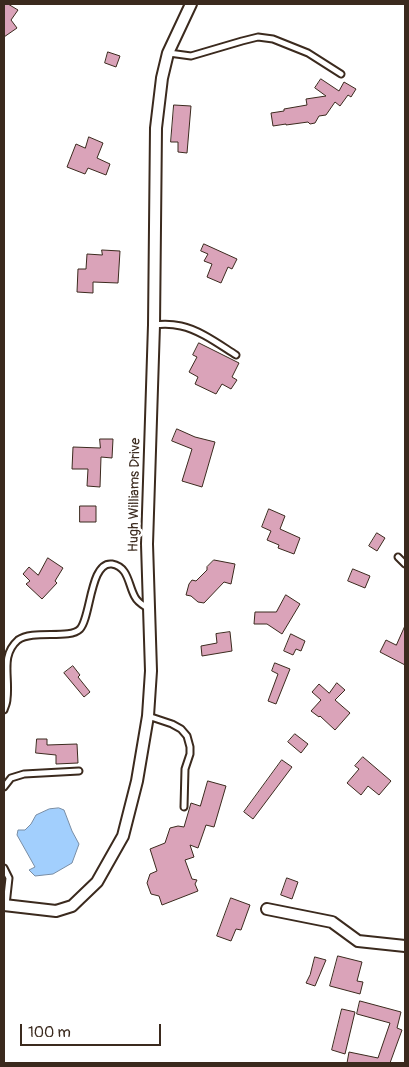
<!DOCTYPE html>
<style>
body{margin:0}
#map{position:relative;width:409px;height:1067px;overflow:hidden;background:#fff;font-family:Pangolin,sans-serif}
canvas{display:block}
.frame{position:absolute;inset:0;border:5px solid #3b2a1e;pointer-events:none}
.scale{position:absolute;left:20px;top:1024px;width:141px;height:22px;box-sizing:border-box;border:2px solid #3b2a1e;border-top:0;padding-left:6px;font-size:15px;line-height:18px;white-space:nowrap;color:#3b2a1e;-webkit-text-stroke:4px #fff;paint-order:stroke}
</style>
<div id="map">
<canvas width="409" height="1067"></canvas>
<div class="frame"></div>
<div class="scale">100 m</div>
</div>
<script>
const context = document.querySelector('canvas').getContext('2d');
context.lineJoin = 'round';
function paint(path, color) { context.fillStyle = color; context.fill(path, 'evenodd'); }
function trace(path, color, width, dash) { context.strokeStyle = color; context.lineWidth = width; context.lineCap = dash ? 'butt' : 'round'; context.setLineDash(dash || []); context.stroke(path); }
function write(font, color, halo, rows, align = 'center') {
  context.font = font + ' Pangolin,sans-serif'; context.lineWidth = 5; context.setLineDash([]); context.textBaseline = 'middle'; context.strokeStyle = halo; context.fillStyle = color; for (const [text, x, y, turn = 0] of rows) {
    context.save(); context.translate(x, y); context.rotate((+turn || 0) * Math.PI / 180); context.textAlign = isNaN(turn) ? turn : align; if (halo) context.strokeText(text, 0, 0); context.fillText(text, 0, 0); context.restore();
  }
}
const water = new Path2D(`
 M59,808L64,810L72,831L79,844L72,863L53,874L35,876L29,870L35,867L17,835L18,830H25L31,824L36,815L49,809Z`);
paint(water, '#a2cffd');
trace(water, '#798da4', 1);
const building = new Path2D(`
 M4,4H8L18,10L11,20L17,28L4,37Z
 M108,52L120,56L116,67L105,63Z
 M321,79L339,91L344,82L356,89L351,97L348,95L340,106L335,102L326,115L319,116L315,123L310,124L308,122L286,125V124L273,126L271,113L284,111V109L307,105L306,99L326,96L315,88Z
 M174,105L191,106L187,153L178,152V142H171Z
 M89,137L103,143L97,158L110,164L106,175L88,168L85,174L67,167L76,144L85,148Z
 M204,244L237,259L232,269L228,267L221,283L207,277L212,264L204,261L208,254L201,251Z
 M102,250L120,251L118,283L93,282V293L77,292L78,269H86L87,254L102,255Z
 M199,343L239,363L232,377L237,380L231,389L222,384L216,394L195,384L198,377L189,372L197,357L193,355Z
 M177,429L195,437L215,442L202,487L182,481L192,449L172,441Z
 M100,439H113L112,458L101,457L100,487L87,486L88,469H72L73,447L100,448Z
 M80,506H96V522H80Z
 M269,509L285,516L280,529L300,538L294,554L278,548L279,545L267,540L271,531L262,527Z
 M377,533L385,538L377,551L369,546Z
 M48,558L63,568L55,581L57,583L42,599L26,584L30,581L23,574L29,567L38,575Z
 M214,560L235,564L231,584L224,582L204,603L198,602L191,596L186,595L189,584L192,580L196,581L207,570V567Z
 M353,569L370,576L365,588L348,581Z
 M286,595L300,604L282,634L267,624H254L255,612H276Z
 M405,626V665L380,652L386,640L396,645Z
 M230,632L232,651L202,656L201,646L217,643L216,634Z
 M291,634L305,641L301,651L296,649L293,655L284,651Z
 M275,663L290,669L276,704L268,701L278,674L272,671Z
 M73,666L80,675L78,677L90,692L84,697L64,673Z
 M337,683L345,690L335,700L350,713L335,730L320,716L319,717L311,711L321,700L312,692L319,684L329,693Z
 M295,734L308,744L301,753L288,742Z
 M37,739H47V745L77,744L78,763L56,764V755L36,753Z
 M363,757L391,781L379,795L368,786L361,795L347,783L359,769L355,766Z
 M282,760L292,767L253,819L244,812Z
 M208,781L226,786L214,827L206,825L198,848L190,845L194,857L185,860L192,879L197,880L195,884L198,891L162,905L159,896L151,894L147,883L150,874L157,871L150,849L165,843L170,828L178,826L184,827L191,803L200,806Z
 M287,878L298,882L292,899L281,895Z
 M231,898L250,905L241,930L236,929L231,941L217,936Z
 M338,956L362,962L357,981L363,982L360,994L330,986Z
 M315,957L326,960L315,986L306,983L310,975Z
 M360,1001L401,1012L397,1028L402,1030L390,1063H347L349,1052L378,1058L390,1023L357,1014Z
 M342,1009L355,1012L345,1054L332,1050Z`);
paint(building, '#daa3b9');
trace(building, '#3b2a1e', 1);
const lane = new Path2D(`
 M169,53L191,56L242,41L258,37L273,39L308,53L341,74
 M154,325C163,324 172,324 181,326C200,330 220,345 236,355
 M398,557L405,564
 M4,710C5,707 7,703 7,699C10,676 0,656 18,640C33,629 69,640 80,629C91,617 90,561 112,564C129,567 128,585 135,597C138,603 143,605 149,609
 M148,716L172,724L181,729L187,736L190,747V754L185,769L184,807
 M4,787L11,778L24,774L79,771
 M4,868L9,878L6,905`);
const street = new Path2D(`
 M4,905L56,911L72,906L97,882L123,836L137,781L148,716L151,671L147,544L154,325L156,128L162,78L168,53L191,4
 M267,909L332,922L358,941L405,946`);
trace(lane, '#3b2a1e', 9);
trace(street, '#3b2a1e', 14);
trace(lane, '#fff', 5);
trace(street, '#fff', 10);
write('14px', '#3b2a1e', '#fff', [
 ["Hugh Williams Drive",135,495,-89]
]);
</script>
